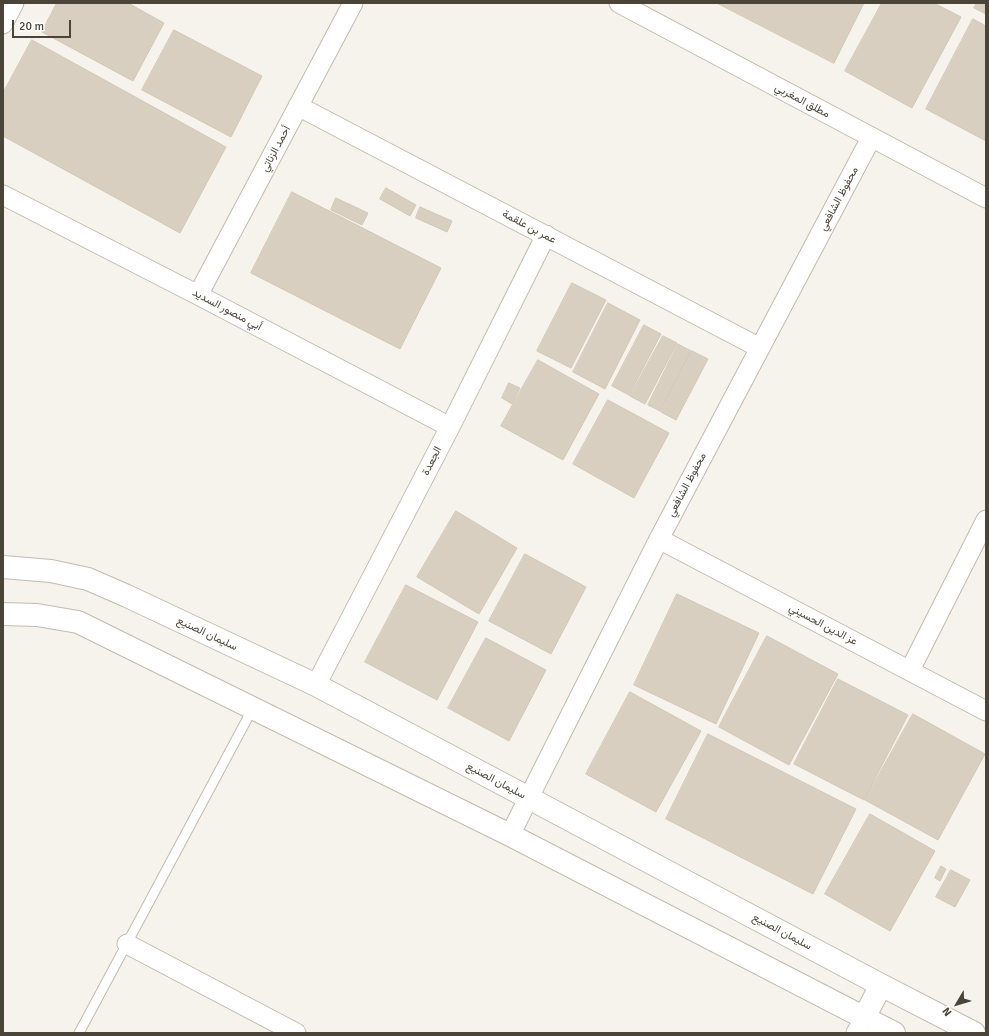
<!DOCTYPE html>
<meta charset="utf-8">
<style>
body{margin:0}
#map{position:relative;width:989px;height:1036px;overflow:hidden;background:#f6f3ec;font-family:Signika,sans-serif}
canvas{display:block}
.frame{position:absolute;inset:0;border:4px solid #4b4439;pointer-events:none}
.north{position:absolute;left:937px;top:984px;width:40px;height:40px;-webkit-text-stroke:3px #fff;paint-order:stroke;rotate:232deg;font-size:11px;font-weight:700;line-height:16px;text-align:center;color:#4b4439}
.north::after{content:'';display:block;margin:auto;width:14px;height:18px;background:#4b4439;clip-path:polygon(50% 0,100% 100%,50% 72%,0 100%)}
.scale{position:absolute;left:12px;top:20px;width:59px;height:18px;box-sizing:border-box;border:2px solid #4b4439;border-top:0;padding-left:5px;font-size:12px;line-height:14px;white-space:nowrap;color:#4b4439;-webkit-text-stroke:3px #fff;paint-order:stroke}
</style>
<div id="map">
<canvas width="989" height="1036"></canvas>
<div class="frame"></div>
<div class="north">N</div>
<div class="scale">20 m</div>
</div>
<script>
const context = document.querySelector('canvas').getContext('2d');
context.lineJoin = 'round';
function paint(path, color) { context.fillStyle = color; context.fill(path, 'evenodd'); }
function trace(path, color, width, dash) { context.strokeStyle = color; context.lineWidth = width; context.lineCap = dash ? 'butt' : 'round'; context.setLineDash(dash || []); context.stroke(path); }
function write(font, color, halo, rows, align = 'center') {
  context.font = font + ' Signika,Vazirmatn,sans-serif'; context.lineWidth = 3; context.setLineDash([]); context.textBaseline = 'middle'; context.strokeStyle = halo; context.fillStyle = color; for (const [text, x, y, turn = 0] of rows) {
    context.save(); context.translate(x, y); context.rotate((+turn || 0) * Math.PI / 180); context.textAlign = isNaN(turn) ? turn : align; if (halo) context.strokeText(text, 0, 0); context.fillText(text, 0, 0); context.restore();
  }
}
const building = new Path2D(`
 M57,3H128L164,23L133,81L42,32Z
 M717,3H864L834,63Z
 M882,3H934L961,17L912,108L845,71Z
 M977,3H986V14L974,8Z
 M973,19L986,26V141L926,109Z
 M174,30L262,76L231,137L142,90Z
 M32,40L226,147L180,233L3,136V93Z
 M386,188L416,205L410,216L380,199Z
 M292,192L441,268L400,349L251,273Z
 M336,198L368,213L362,225L331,210Z
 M420,207L452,221L447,232L416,218Z
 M572,283L606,300L571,368L537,351Z
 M608,303L640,320L605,389L573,372Z
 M644,325L661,334L629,395L612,386Z
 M663,336L677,343L645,404L630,396Z
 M678,344L691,351L660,411L648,405Z
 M692,351L708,359L676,420L661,412Z
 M538,360L599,394L563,460L501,426Z
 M509,383L520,388L512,404L502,398Z
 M608,400L669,433L634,498L573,464Z
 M456,511L517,548L479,614L417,577Z
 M525,554L586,587L551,654L489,621Z
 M406,585L478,622L437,700L365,662Z
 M677,594L759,633L716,724L634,685Z
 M767,636L838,674L789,765L719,727Z
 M486,638L546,670L509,741L448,708Z
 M838,679L908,715L864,800L794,764Z
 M630,692L701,731L656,812L586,774Z
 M913,714L985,754L938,840L865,800Z
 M708,734L856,809L813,894L666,819Z
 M870,814L935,851L890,931L825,894Z
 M941,866L946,869L940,881L935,878Z
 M951,870L970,880L955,907L936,897Z`);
paint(building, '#d8cfc1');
trace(building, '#d3c7b4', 1);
const service = new Path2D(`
 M79,1033L253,708`);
const minor = new Path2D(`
 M619,3L986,198
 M3,24L14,3
 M298,106L760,348
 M3,195L198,295L450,427
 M198,295L353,3
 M659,539L986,711
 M910,670L986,520
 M316,685L450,427L546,235
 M510,835L659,539L871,138
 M127,944L296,1033
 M856,1033L864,1018`);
const tertiary = new Path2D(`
 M3,567L51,571L88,579L127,596L316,685L881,985L974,1033
 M3,614L37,615L78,622L510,835L894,1033
 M864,1018L881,985`);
trace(service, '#c2bbae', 11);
trace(minor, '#c2bbae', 21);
trace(tertiary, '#c2bbae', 24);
trace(service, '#fff', 9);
trace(minor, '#fff', 19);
trace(tertiary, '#fff', 22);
write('11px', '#4b4439', '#fff', [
 ["مطلق المغربي",802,101,28],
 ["أحمد الزناتي",276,149,-62],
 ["محفوظ الشافعي",839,199,-62],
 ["عمر بن علقمة",529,227,28],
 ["أبي منصور السديد",227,310,28],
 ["الجعدة",432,461,-63],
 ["محفوظ الشافعي",687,485,-62],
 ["عز الدين الحسيني",823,625,28],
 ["سليمان الصنيع",207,634,25],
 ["سليمان الصنيع",496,781,28],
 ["سليمان الصنيع",782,932,28]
]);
</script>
